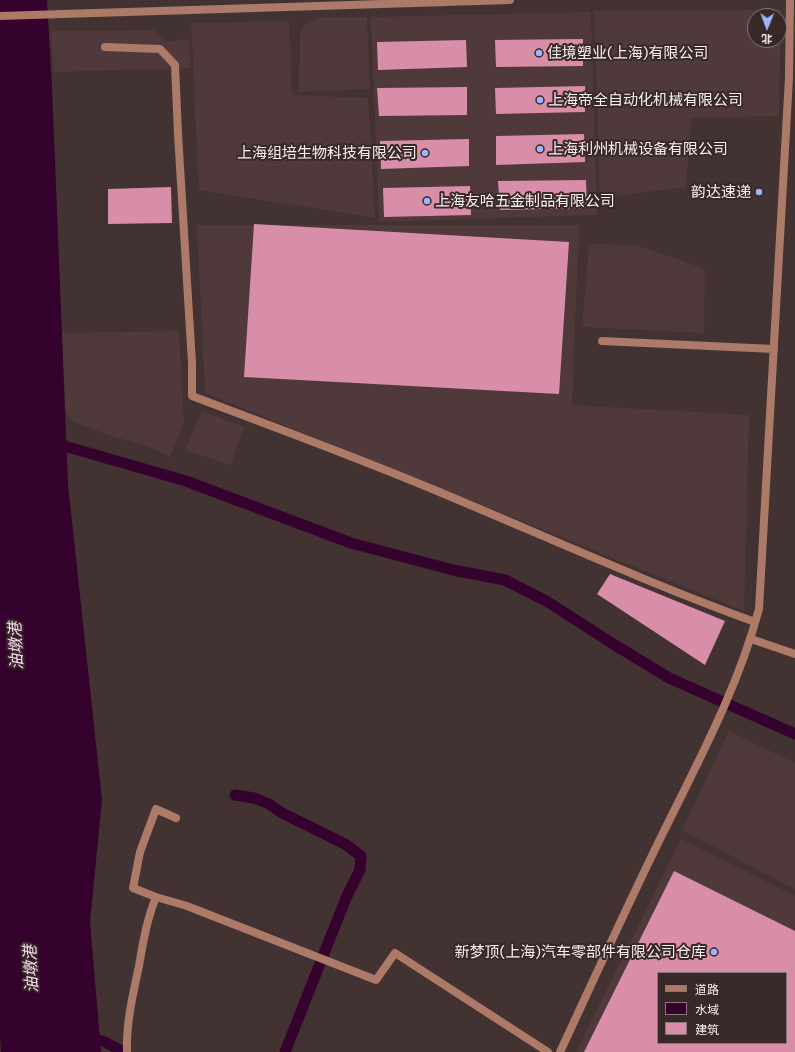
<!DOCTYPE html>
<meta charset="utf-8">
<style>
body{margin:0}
#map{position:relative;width:795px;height:1052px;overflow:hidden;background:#423232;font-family:Commissioner,"Noto Sans SC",sans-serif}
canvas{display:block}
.legend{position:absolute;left:657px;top:972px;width:130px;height:72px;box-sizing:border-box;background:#382828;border:1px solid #867878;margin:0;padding:5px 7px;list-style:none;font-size:12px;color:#faefef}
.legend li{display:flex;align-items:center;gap:8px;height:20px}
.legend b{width:20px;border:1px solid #867878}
.north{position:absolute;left:747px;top:8px;width:40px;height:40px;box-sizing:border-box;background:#382828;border:1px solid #867878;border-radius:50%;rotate:181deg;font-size:11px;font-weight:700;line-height:16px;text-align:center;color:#faefef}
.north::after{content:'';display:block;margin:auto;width:14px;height:18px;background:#9fb3fd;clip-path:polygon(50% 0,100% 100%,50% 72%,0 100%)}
</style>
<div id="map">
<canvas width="795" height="1052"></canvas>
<ul class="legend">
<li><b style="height:5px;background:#ad7a68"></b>道路</li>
<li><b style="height:11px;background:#34022c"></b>水域</li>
<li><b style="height:11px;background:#d88ea9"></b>建筑</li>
</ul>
<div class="north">北</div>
</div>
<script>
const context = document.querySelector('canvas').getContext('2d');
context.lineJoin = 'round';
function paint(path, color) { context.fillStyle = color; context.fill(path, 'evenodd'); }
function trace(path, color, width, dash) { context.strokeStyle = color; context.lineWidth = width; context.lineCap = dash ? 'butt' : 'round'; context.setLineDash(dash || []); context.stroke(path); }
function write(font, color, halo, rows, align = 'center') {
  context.font = font + ' Commissioner,"Noto Sans SC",sans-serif'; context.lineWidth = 4; context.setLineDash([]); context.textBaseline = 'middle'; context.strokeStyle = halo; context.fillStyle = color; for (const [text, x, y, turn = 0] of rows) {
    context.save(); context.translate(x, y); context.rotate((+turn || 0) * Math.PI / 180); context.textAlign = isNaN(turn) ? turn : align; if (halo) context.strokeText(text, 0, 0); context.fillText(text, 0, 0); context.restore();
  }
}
paint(new Path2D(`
 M781,10L779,116L691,118L686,187L600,198L594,11ZM755,16H779V40H755Z
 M591,12L597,215L379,222L371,17Z
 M319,17H367L370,89L299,92L300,33L303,26Z
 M289,21L292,95L368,98L375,218L199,190L191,23Z
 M154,30L165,42L189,39L191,68L54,72L51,31Z
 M197,225H579L572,405L749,415L744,611L205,393Z
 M589,244L636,245L705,269L704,333L582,327Z
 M179,331L184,421L170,457L150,447L109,435L76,423L70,419L65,409L62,333Z
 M202,411L244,427L231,465L185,450Z
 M729,731L795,763V889L682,830Z
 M681,839L795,896V1052H576ZM658,973H786V1043H658Z`), '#50393a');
paint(new Path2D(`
 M0,0H47L52,87L68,484L102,800L90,922L101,1052H1L0,1038Z`), '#34022c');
trace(new Path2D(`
 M54,443L186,481L351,543L453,570L505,580L548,602L610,642L669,678L795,734
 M235,795L254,798L269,804L282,813L345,844L361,856L360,870L346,898L285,1052
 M85,1037L103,1041L124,1052`), '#34022c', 11);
paint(new Path2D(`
 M583,39V66L496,67L495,40Z
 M466,40L467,67L378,70L377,42Z
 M585,86V112L496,114L495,88Z
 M467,87V115L379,116L377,88Z
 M584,134L585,162L496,165V136Z
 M469,139V166L381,169L380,141Z
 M586,180L587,208L500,210L498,181Z
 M470,186L471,215L384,217L383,188Z
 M171,187L172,223L108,224V189Z
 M254,224L569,242L559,394L244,377Z
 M610,574L725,621L705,665L597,594Z
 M674,871L795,931V1052H584ZM658,973H786V1043H658Z`), '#d88ea9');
trace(new Path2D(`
 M0,16L510,0
 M105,47L160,49L175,65L178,134L192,363V396C274,427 356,457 437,491C543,535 647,583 755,622
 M602,341L774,349
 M751,639L795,654
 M156,897L133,888L140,852L156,809L176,818
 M127,1052C126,1023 133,994 139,966C143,942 147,919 156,897L187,906L376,980L395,953L548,1052
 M560,1052C594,979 627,906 663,833C699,760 738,688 759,609L789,78L790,0`), '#ad7a68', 8);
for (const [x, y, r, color] of [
 [539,53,4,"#9fb3fd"],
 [540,100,4,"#9fb3fd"],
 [540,149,4,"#9fb3fd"],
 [425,153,4,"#9fb3fd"],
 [759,192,4,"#9fb3fd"],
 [427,201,4,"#9fb3fd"],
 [714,952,4,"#9fb3fd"]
]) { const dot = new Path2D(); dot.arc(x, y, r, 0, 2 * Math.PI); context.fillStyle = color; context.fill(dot); trace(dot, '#382828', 1.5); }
write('15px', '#faefef', '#382828', [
 ["佳境塑业(上海)有限公司",547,53],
 ["上海帝全自动化机械有限公司",548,100],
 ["上海利州机械设备有限公司",548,149],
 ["上海组培生物科技有限公司",417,153,"right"],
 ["韵达速递",751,192,"right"],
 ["上海友哈五金制品有限公司",435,201],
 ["新梦顶(上海)汽车零部件有限公司仓库",706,952,"right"]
], 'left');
write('italic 16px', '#f9d7f0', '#382828', [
 ["油墩港",16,646,-93],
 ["油墩港",31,969,-93]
]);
</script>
